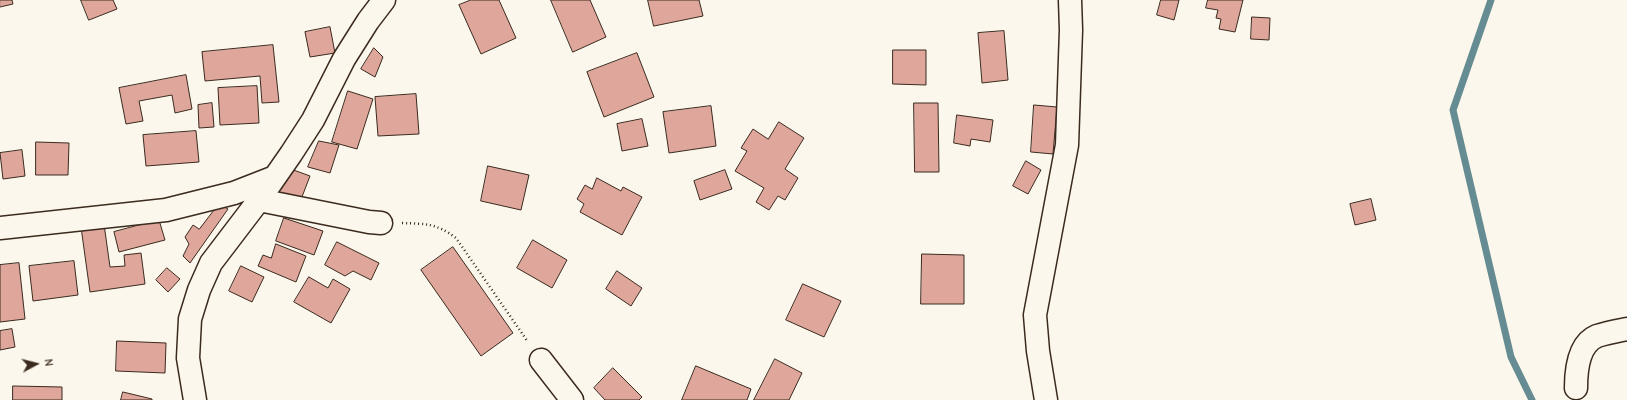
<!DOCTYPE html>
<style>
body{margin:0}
#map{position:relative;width:1627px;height:400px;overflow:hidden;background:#fbf7ec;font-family:"Comic Neue",sans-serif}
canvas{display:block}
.north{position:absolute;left:16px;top:344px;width:40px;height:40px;-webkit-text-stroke:3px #fbf7ec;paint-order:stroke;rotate:83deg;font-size:11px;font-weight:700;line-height:16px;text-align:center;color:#3b2a1e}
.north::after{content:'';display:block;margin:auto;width:14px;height:18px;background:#3b2a1e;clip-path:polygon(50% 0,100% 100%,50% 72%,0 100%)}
</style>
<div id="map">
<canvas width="1627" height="400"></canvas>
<div class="north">N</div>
</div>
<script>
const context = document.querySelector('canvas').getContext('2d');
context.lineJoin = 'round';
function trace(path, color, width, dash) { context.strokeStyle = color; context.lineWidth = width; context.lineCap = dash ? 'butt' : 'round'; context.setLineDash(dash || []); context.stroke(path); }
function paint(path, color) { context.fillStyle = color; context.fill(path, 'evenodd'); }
trace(new Path2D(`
 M1491,0L1453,110L1511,357L1532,400`), '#658c92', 7);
const building = new Path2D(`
 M0,0H12L13,4L0,7Z
 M81,0H113L117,9L89,20Z
 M471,0H499L516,38L481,54L459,5Z
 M551,0H590L606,37L573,52Z
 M648,0H699L703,16L654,26Z
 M1161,0H1179L1174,20L1157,15Z
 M1208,0H1243L1235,32L1219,29L1221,19L1216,18L1218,10L1206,8Z
 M1252,17L1270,18L1269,40L1251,39Z
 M330,27L335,53L310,57L305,32Z
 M1004,31L1008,80L982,83L978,33Z
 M273,45L279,102L262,103L260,76L205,81L202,52Z
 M374,48L383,57L375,77L361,69Z
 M893,50H926V85L893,84Z
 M637,53L654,97L604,117L587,72Z
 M186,75L192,109L175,113L172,95L139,101L143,121L126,124L119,88Z
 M257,86L259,123L220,125L218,88Z
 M348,91L373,99L357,149L332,142Z
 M416,94L419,134L378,136L375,97Z
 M212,103L214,127L199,128L198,105Z
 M914,103H938L939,172H915Z
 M1034,105L1057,107L1053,154L1031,152Z
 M711,106L716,146L669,153L663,112Z
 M957,115L993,120L990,142L971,139L970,146L954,143Z
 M642,119L648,146L622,151L617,124Z
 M779,122L804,138L785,169L798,178L785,200L778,196L769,210L756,202L764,188L735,171L747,151L741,148L753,129L768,139Z
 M196,131L199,162L146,166L143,135Z
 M319,141L339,145L330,173L308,167Z
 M36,142L69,143L68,175H36Z
 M22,150L25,176L3,179L0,153Z
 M1026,161L1041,170L1028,194L1013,186Z
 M488,166L529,175L521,210L481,201Z
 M288,168L310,176L300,202L278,194Z
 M725,170L732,189L700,200L694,181Z
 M597,178L621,191L623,187L642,197L622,235L580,212L584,204L577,199L585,185L592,189Z
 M1371,199L1376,220L1355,225L1350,204Z
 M219,204L228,209L190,263L183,256L189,244L185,237L193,225L199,229Z
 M284,218L323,231L314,255L276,241Z
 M159,220L165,240L119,252L114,232Z
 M104,224L110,267L125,266L124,255L141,253L145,284L90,292L81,227Z
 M533,240L567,260L552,288L517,268Z
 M337,242L379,263L371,280L353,271L345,276L325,265Z
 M276,244L306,256L296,282L258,266L263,255L271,258Z
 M453,247L513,333L481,356L421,270Z
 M922,254L964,255V304H921Z
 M74,261L78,295L33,301L29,266Z
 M19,263L25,319L0,322V265Z
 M241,266L264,277L252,302L229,291Z
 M167,268L180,279L168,292L156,280Z
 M617,271L642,288L631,306L606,289Z
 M309,277L328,288L333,279L350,289L331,323L294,302Z
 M803,284L841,301L824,337L786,320Z
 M12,329L15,347L0,350V331Z
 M117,341L166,343L165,373L116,371Z
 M775,359L802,373L789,400H754Z
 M696,366L751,389L747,400H682Z
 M613,368L642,397L639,400H605L594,388Z
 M13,386L62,387V400H13Z
 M123,392L152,399V400H121Z`);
paint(building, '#dfa69c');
trace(building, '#3b2a1e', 1);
const street = new Path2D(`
 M259,200L369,222L381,223
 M0,228L166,210L234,193L275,177
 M541,360L572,400
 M1576,388C1576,371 1578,344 1597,336C1606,333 1617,331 1627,329
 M195,400L188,358L190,319L199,290L211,263L259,200L291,154L313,120L344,59L368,21L384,0
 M1046,400L1038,351L1035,315L1067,145L1071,30L1070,0`);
trace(street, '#3b2a1e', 25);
trace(new Path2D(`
 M402,223C426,224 436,223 456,238L528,342`), '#3b2a1e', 2.5, [1, 3]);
trace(street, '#fbf7ec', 22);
</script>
